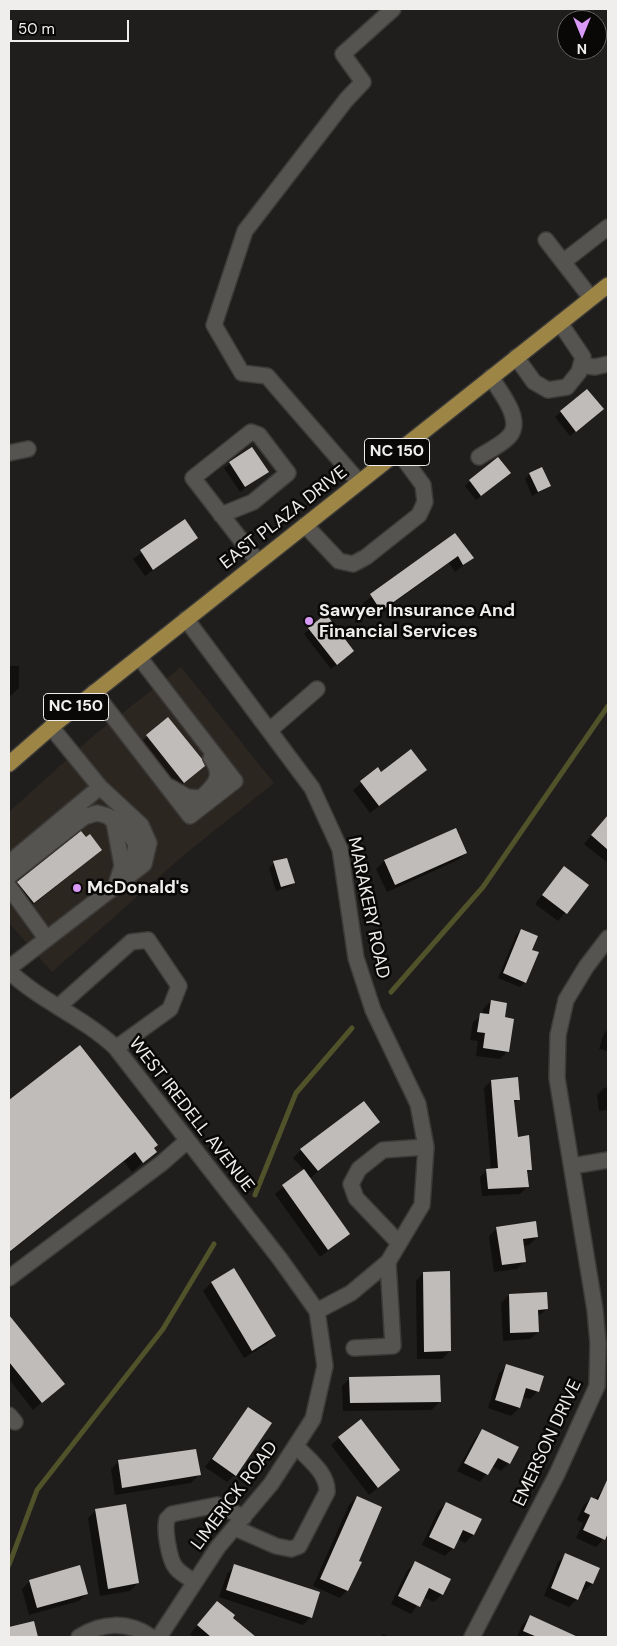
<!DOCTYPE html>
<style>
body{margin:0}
#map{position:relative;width:617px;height:1646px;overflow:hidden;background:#201e1c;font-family:"DM Sans",sans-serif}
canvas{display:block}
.frame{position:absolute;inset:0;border:10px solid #efeeec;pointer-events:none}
.north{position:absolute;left:557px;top:10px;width:50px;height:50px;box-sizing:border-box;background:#090807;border:1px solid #656463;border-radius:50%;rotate:180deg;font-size:14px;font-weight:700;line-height:20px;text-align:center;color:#efeeec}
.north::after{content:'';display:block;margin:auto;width:18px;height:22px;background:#d99af7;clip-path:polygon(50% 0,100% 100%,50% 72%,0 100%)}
.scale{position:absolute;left:10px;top:20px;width:119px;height:22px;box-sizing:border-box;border:2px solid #efeeec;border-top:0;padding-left:6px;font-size:15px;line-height:18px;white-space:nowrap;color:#efeeec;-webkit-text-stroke:4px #090807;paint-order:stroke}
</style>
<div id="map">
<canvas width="617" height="1646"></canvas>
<div class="frame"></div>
<div class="north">N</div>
<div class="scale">50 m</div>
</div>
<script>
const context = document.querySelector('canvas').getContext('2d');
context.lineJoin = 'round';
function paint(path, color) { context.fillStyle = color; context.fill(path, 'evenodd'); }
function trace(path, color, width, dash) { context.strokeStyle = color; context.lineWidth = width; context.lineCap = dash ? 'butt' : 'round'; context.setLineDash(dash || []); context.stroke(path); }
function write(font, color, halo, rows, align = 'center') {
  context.font = font + ' "DM Sans",sans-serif'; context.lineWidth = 5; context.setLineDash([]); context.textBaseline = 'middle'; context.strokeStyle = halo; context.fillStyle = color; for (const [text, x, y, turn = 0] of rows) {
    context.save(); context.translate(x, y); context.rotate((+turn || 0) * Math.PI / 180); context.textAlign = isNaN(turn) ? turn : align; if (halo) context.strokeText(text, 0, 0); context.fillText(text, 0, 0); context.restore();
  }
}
paint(new Path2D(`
 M181,667L274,783L185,854L52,972L9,923V812L92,737Z`), '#2c2620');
paint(new Path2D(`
 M587,391L597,414L570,436L555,417Z
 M252,449L267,472L240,492L224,468Z
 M530,474L549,486L532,496L525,479Z
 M504,478L476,500L465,486L470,481Z
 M185,521L197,538L145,576L133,559Z
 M455,535L472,558L455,572L449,563L373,618L363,603Z
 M309,629L348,656L331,669L304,634Z
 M9,666H19V688L9,697Z
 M168,719L204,766L173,792L136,746Z
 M378,769L381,773L417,777L370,813L353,790Z
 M608,816V863L584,844Z
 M455,830L466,853L458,860L387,892L376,869L384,861Z
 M101,850L23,913L9,892L18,883Z
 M274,863L294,882L289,887L276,891L269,868Z
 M564,868L587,885L558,921L535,904Z
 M521,930L531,950L525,982L520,987L498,978L516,935Z
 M491,1001L504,1018L508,1051L500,1059L476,1056L478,1041L470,1040L473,1022L483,1015V1009Z
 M608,1029V1051L599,1049L604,1034Z
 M79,1047L155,1152L132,1172L124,1161L9,1253V1103Z
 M491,1081L518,1099L513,1104L517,1138L531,1169L526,1174L527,1187L520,1194L482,1196L480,1177L487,1170H491L484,1088Z
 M608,1087V1110L599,1111L597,1095L604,1088Z
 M379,1122L309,1179L349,1234L320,1257L275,1194L304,1170L293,1158L301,1150Z
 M497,1228L537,1237L529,1245L522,1246L524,1261L517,1269L494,1272L489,1236Z
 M234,1270L274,1336L267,1344L244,1358L203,1291L211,1283Z
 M423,1273L450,1351L442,1359H417L416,1281Z
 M509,1295L547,1309L537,1317L538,1332L530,1339L503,1341L501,1303Z
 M9,1317L63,1384L33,1410L9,1379Z
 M507,1365L538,1391L530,1399L522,1397L519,1408L511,1416L488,1408L499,1373Z
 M350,1378L439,1402L432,1410L343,1411L342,1386Z
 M248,1408L235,1475L227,1482L205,1467Z
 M482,1431L509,1463L501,1471L492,1466L480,1482L457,1471L475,1438Z
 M339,1438L399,1470L369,1495L331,1445Z
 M119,1461L199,1475L191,1483L115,1495L111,1469Z
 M606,1485L608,1486V1537L606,1536L596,1547L576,1538L583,1523L577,1520L583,1506L591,1498L595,1500Z
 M357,1497V1561L347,1590L340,1598L313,1586L349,1505Z
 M446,1503L480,1519L473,1535L465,1543L458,1539L453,1548L445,1556L422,1545L438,1511Z
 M96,1510L138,1583L130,1591L100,1596L88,1518Z
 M566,1555L592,1584L584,1591L581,1590L577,1599L569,1607L544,1596L558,1562Z
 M415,1563L449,1579L442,1594L434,1602L423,1597L411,1614L391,1604L407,1571Z
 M235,1566L311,1617L303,1625L219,1597L227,1574Z
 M30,1581L87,1593L79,1601L29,1615L22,1589Z
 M210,1610L231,1618L254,1637H194L190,1634Z
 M530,1617L564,1632L562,1637H517L522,1625Z
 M383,1634L390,1637H380Z`), '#0007');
trace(new Path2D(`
 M391,992L483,887L608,706
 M255,1195L296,1093L352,1028
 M9,1565L37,1490L163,1329L214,1244`), '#50522a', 5);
paint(new Path2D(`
 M587,389L604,409L576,432L560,411Z
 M252,447L269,472L245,487L229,462Z
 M498,457L511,473L481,496L469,480Z
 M542,467L551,486L538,492L529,473Z
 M185,519L198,538L153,570L140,550Z
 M455,533L474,558L463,565L458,556L381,611L370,594Z
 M326,614L354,651L337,665L308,628Z
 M168,717L202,759L205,766L184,783L146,735Z
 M411,749L427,770L379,806L360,781L378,767L381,772Z
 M608,815V850L591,835Z
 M456,828L467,853L395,885L384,860Z
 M81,831L86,837L90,834L102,850L34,903L17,882Z
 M287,858L295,883L281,887L273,861Z
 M564,866L589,885L567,914L542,895Z
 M521,929L538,936L532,950L539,952L526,983L503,973Z
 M491,1000L507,1003L505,1017L514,1019L509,1052L483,1048L485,1033L477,1032L480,1013L489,1014Z
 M80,1045L158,1145L154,1148L157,1152L143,1163L135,1152L9,1252V1100Z
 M518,1077L520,1100H514L518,1137L529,1135L532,1170H527L529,1187L488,1189L486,1169L498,1168L491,1080Z
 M364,1101L380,1122L318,1171L300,1149Z
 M304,1169L350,1234L328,1250L282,1185Z
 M536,1221L538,1237L523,1239L526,1262L502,1265L496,1227Z
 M234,1268L276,1336L252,1351L211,1282Z
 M450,1271L451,1351L424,1352L423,1272Z
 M547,1292L548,1309L538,1310L539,1332L510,1333L509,1294Z
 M9,1315L65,1384L42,1403L9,1362Z
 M506,1364L544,1376L539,1392L526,1388L520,1408L495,1400Z
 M440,1375L441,1402L350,1403L349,1377Z
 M248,1407L272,1423L236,1476L212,1459Z
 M361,1419L400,1470L378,1488L338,1437Z
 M482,1429L519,1447L510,1464L498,1458L488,1475L464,1463Z
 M196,1449L201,1475L122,1488L118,1460Z
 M608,1478V1533L605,1540L583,1530L590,1515L584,1512L591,1497L598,1500Z
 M357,1496L382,1507L359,1561L362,1562L348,1591L320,1579Z
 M446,1502L482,1519L474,1535L463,1530L454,1549L429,1537Z
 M126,1504L139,1583L108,1589L95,1509Z
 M565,1553L600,1568L593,1584L586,1581L578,1600L551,1588Z
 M415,1561L451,1579L443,1595L429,1588L420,1607L398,1596Z
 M234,1564L320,1592L312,1618L226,1590Z
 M80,1565L88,1594L37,1608L29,1580Z
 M217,1601L235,1615L233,1618L256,1637H211L197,1625Z
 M530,1615L578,1637H537L523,1631Z
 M34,1621L38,1637H9V1627Z`), '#bfbcba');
const minor = new Path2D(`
 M546,240L591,298
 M563,262L608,227
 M516,357L534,382L548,390L567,387L579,372L583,357L560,323
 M581,365L595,367L608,364
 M9,453L28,449
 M479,457C488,451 505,443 511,434C522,417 499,391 491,377
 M359,482L267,376L242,373L214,325L245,231L346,100L363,82L343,54L393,9
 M221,515L253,502L288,473L259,435L251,432L193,478L258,562
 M305,525L339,561L353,564L366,557L419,515L425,502L423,485L398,451
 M186,619L312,788L340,849L356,958L373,1010L418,1104L426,1147L422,1205L388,1262L351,1293L317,1311
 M94,692L190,816L235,781L139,657
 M270,730L317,689
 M170,787L187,797L201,798C214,786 225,776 211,758
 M110,817L124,825L136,844L134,855L122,866
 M9,863L100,787
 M9,876L84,817L97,813L108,816L114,822L122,866L116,885
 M9,887L46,938
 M9,968L144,864L149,843L141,825L100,787L51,727
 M9,971C40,1001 83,1017 115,1047L280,1259L317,1311L325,1366L313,1419L271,1484L218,1547L159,1637
 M58,1007L131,942L148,940L179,986L170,1009L116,1048
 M572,1166L608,1160
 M399,1243L356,1198L351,1184L359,1169L383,1150L426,1147
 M9,1278L162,1163L187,1141
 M354,1348L393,1346L388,1262
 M9,1415L15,1422
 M235,1528L276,1546L291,1549L299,1546L327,1492C328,1473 308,1459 296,1446
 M195,1582C189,1578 181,1574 176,1568C169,1560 164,1529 167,1519L172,1514L217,1505L244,1517
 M79,1637C102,1622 128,1621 151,1637
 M472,1637L557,1474L597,1386L598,1343L595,1310L557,1078L558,1035L566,1000L586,967L608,938`);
const major = new Path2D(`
 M9,764L56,723L608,285`);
trace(minor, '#3c3b39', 18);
trace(major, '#3c3b39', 18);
trace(minor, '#565451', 15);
trace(major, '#9d8546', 15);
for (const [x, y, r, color] of [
 [309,621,5,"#d99af7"],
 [77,888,5,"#d99af7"]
]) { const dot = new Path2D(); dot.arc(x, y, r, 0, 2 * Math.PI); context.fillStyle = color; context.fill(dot); trace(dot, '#090807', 2); }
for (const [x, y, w] of [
 [397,452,65],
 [76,707,65]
]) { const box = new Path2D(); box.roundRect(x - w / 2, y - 13.5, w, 27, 4); context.fillStyle = '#090807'; context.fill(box); trace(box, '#efeeec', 1); }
write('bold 16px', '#efeeec', null, [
 ["NC 150",397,452],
 ["NC 150",76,707]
]);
write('18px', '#efeeec', '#090807', [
 ["EAST PLAZA DRIVE",284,518,-38],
 ["MARAKERY ROAD",368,908,78],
 ["WEST IREDELL AVENUE",191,1115,52],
 ["EMERSON DRIVE",548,1443,-65],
 ["LIMERICK ROAD",235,1496,-53]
]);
write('bold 18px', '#efeeec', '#090807', [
 ["Sawyer Insurance And",319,611],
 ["Financial Services",319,632],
 ["McDonald's",87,888]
], 'left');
</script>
